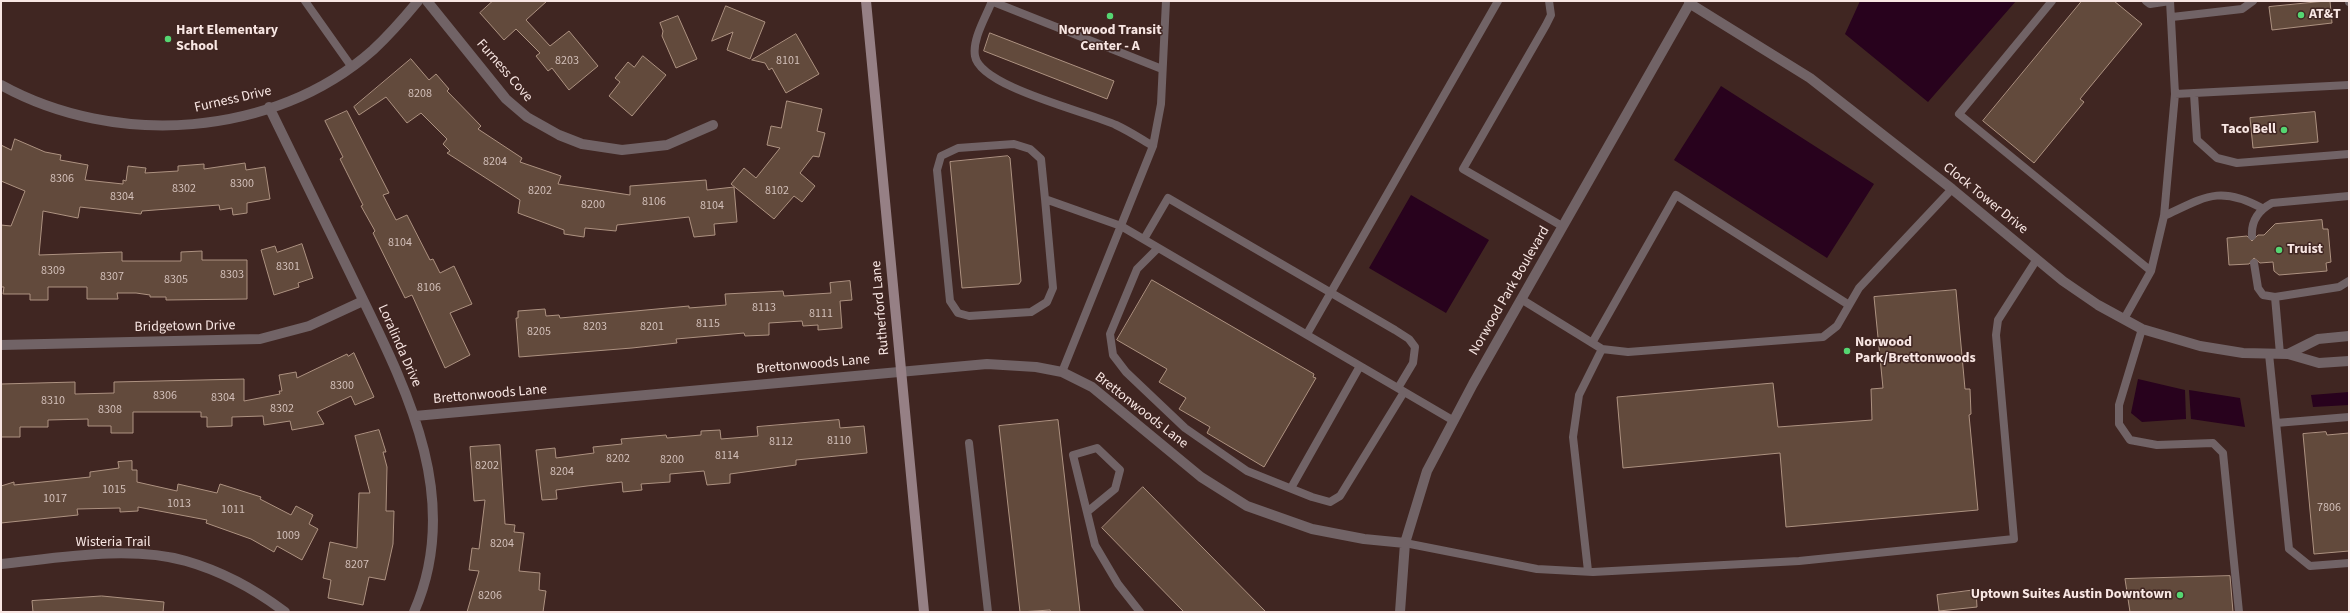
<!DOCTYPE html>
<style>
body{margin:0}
#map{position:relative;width:2350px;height:613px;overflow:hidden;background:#402622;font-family:"Source Sans 3",sans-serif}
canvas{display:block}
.frame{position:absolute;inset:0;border:2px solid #f8e6e3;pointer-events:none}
</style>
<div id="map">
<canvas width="2350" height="613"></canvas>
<div class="frame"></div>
</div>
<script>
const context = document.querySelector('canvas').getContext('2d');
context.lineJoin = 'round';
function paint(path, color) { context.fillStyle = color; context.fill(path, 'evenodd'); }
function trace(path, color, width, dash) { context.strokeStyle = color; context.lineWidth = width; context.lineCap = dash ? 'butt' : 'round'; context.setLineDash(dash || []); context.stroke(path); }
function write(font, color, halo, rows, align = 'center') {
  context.font = font + ' "Source Sans 3",sans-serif'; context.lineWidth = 3; context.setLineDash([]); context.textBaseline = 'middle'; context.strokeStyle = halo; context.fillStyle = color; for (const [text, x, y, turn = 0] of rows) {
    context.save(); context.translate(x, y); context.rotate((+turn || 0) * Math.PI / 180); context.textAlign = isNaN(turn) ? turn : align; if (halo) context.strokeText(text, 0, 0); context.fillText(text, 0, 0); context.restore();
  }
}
paint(new Path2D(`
 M1860,1H2016L1928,102L1845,34Z
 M1721,86L1874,184L1827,258L1674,160Z
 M1411,195L1489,240L1446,313L1369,268Z
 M2138,379L2185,390L2186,419L2142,422L2131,413Z
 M2189,390L2240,398L2245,427L2191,419Z
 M2349,392V405L2313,407L2311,395Z`), '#28021d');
const building = new Path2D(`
 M493,1H547L526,20L550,46L569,31L598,66L569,90L552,68L548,71L536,56L540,53L516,29L504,40L480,13Z
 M2082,1H2114L2142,24L2080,99L2084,102L2034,163L1983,121Z
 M2330,1L2332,23L2272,30L2269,7Z
 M726,6L765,22L750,59L727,50L733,32L712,41Z
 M678,16L697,59L676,68L662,36L663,31L660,23Z
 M990,33L1114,81L1107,99L984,51Z
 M796,34L819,74L786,93L772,68L769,70L765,63L752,60Z
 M643,56L666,75L632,116L609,96L620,82L615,78L628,62L634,67Z
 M411,59L429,80L436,74L449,89L447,91L481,126L478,129L522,158L520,162L561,176L558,184L630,195V186L706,180L707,190L734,187L737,222L714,224L715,235L694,237L689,217L617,225L616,231L585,228L584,237L564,234V230L518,213L520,200L447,153L450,151L443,144L447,139L421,113L407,123L386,97L359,115L354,107Z
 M787,101L822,109L817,131L825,133L819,157L813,156L800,173L815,186L802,202L794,196L774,219L731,184L744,168L756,178L780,148L767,145L771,126L781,128Z
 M347,111L389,193L383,195L396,220L407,215L430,260L433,259L440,273L454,266L472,304L450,313L470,355L445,368L412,295L405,298L373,233L375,231L361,206L363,205L340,159L343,157L325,121Z
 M2315,112L2318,142L2253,148L2250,118Z
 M15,139L45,152L61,155L60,160L88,165L85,180L123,184V180L126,181L128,166L146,168L145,173L178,171V166L204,164V169L245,163L246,170L265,167L270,199L247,203V213L233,215L232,208L220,210L219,205L142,211L141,214L80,207L78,218L43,211L39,255L122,252V261H181V252L202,251V260H247V299L166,300V297H150V295L136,293H117L118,299H87V287H48V300H30V294H3L4,287H1V225L11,226L25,191L1,181V145L11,150Z
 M1008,156L1010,158L1021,281L1019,284L962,288L950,162Z
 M2322,220L2323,229H2328L2331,262L2326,263L2327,271L2279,275L2274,271L2273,262L2260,263L2254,258L2249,264L2229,265L2227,238L2247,236L2252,241L2258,235H2264L2275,224Z
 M302,244L313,278L298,283L299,287L274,295L261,250L275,246L277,252Z
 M1152,280L1314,374L1313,377L1316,378L1264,467L1207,433L1210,427L1179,409L1186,398L1159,382L1167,369L1117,340Z
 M850,281L852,300L840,301L842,328L818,330V325L803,326L802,321L769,323V335L745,336L744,333L676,339L677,343L632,348L519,357L516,318H518V311L545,309L546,316L559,315L560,318L689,306V308L726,305L725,294L783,291L784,296L831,293L830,283Z
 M1956,290L1965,389H1970L1971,414L1969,415L1978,510L1786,527L1780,453L1623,468L1617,397L1773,383L1778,427L1872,420L1871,389L1883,388L1874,297Z
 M354,353L374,397L355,405L351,396L317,412L324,424L292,430L290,421L264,425L263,416L232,417V426L207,427V417H201V412H133V433H111V426H88V419L48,420V427H20V437H1V384L75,382V394L114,393V382L244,379V401L280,394L279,391H282L279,375L296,372L297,378L347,354L348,356Z
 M839,420L840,428L864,426L867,453L796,460V465L730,474V483L707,485L704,471L670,474V482L641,484L642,490L623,492L622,482L587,486L556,490L557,499L542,500L536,450L555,448L556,458L594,453L593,447L622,444L621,439L666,435L667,438L701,435V431L720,430L721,439L758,436L757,427Z
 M1058,420L1080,612H1051L1050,610L1020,612L999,426Z
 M379,430L386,452H383L387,467L386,511H394L393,544L385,580L369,577L363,605L328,598L331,580L323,578L330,542L357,548L359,493H370L355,436Z
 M2326,432L2327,435L2349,433V551L2314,554L2303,434Z
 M500,445L505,524L515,525L514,532L524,533L519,571L540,573L539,590L546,591L543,612H467L479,571L469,570L472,548L479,549L485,500L474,501L470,447Z
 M132,461V470H137V482L177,491L178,484L217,493L220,484L261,497L260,499L291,515L296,506L313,515L309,524L318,529L302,560L277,546L274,552L251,539L206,523L207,520L138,507V511L120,512V508L77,509L78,515L1,523V486L14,482V485L90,477V472L119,468L118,462Z
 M1143,487L1266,612H1184L1102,528Z
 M2230,576L2233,612H2130L2125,579Z
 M1976,590L1977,607L1939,611L1937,595Z
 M102,596L164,602L163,612H33L32,601Z`);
paint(building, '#624a3c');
trace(building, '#ad9281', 1);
trace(new Path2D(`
 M305,1L351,66
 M991,1L1162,69
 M992,1C986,17 972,39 975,56C980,87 1088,112 1116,125C1129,131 1141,139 1153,146
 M1549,1L1551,15L1546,25L1463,169L1562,226
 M2052,1L1959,114L2151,271
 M2146,1L2150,4L2170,1
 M2349,1V2
 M2172,17L2242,9L2253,1
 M2175,94L2349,85
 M2194,94L2197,140L2217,158L2237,163L2349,154
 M1045,199L1041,159L1030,149L1014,144L958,148L941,156L937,170L950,301L958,313L969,316L1031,312L1047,302L1053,288L1045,199L1121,226L1454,421
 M2164,216C2205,197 2219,185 2262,208
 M2252,236C2251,221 2259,210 2272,203L2349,196
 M1144,239L1168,198L1395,330L1409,339L1415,347L1413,363L1398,388
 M1158,248L1137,269L1110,334L1113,355L1126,372L1185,428L1247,471L1312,497L1330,502L1340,496L1404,392
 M2254,263L2258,288L2263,295L2275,297
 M1521,299L1602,349L1628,352L1823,337L1837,326L1859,288L1952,189
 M2124,319L2151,271L2164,216L2175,94L2170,1
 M2142,329L2119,405V424L2130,440L2157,445L2213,443L2223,453L2239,612
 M1307,334L1498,1
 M1592,343L1676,195L1849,305
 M2269,354L2289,549L2310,566L2349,563
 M2280,354L2275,297L2339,287L2349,281
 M1062,372L1153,146L1161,104L1166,1
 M2276,423L2349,417
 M969,443L988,612
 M1291,488L1360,366
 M1087,512L1115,489L1120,470L1097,448L1073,455L1095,545L1118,584L1140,612
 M1405,543L1537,569L1593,572L1799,561L2014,539L1996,335L1998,320L2037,259
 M1588,571L1573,437L1579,395L1602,349`), '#716366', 8);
trace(new Path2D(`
 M427,1L506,99L527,117L559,135L582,144L622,150L667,145L713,125
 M1689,3L1810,78L1952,189L2063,281L2098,305L2142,329L2200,346L2243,353L2288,354L2319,363L2349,361
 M1,85C115,148 274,138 373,50C389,35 404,18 418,1
 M269,107C296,162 323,218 350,273C401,379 466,494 414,612
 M1,345L260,339L309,326L363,301
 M2288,354L2318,339L2349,336
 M415,416L987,364L1036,367L1062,372L1092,387L1201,477L1247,506L1312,529L1364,539L1405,543
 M1,564C58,558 129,545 186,561C221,571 256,590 285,612
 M1400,612L1405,543L1427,471L1473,384L1691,1`), '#716366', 10);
trace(new Path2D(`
 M866,1L924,612`), '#968085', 10);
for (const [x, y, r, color] of [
 [2301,15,4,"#55d672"],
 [1110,16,4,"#55d672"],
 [168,39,4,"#55d672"],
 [2284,130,4,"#55d672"],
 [2279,250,4,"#55d672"],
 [1847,351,4,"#55d672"],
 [2180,595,4,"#55d672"]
]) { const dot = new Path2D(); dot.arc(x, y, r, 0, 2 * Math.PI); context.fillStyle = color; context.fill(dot); trace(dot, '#402622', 1.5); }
write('12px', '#d2bfb9', null, [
 ["8203",567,61],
 ["8101",788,61],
 ["8208",420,94],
 ["8204",495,162],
 ["8306",62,179],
 ["8300",242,184],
 ["8302",184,189],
 ["8202",540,191],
 ["8102",777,191],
 ["8304",122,197],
 ["8106",654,202],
 ["8200",593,205],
 ["8104",712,206],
 ["8104",400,243],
 ["8301",288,267],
 ["8309",53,271],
 ["8303",232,275],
 ["8307",112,277],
 ["8305",176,280],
 ["8106",429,288],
 ["8113",764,308],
 ["8111",821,314],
 ["8115",708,324],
 ["8203",595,327],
 ["8201",652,327],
 ["8205",539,332],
 ["8300",342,386],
 ["8306",165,396],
 ["8304",223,398],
 ["8310",53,401],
 ["8302",282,409],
 ["8308",110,410],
 ["8110",839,441],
 ["8112",781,442],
 ["8114",727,456],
 ["8202",618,459],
 ["8200",672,460],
 ["8202",487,466],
 ["8204",562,472],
 ["1015",114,490],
 ["1017",55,499],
 ["1013",179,504],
 ["7806",2329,508],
 ["1011",233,510],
 ["1009",288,536],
 ["8204",502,544],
 ["8207",357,565],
 ["8206",490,596]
]);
write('bold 14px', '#f8e6e3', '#402622', [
 ["AT&T",2309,15],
 ["Hart Elementary",176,31],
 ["School",176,47],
 ["Norwood Transit",1110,31,"center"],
 ["Center - A",1110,47,"center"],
 ["Taco Bell",2276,130,"right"],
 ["Truist",2287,250],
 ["Norwood",1855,343],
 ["Park/Brettonwoods",1855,359],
 ["Uptown Suites Austin Downtown",2172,595,"right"]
], 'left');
write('14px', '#f8e6e3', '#402622', [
 ["Furness Cove",504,71,49],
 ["Furness Drive",233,100,-13],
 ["Clock Tower Drive",1985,199,39],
 ["Norwood Park Boulevard",1510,291,-60],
 ["Rutherford Lane",881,308,-95],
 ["Bridgetown Drive",185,327,-1],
 ["Loralinda Drive",399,346,66],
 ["Brettonwoods Lane",813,365,-5],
 ["Brettonwoods Lane",490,395,-5],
 ["Brettonwoods Lane",1141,411,38],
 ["Wisteria Trail",113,543]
]);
</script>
